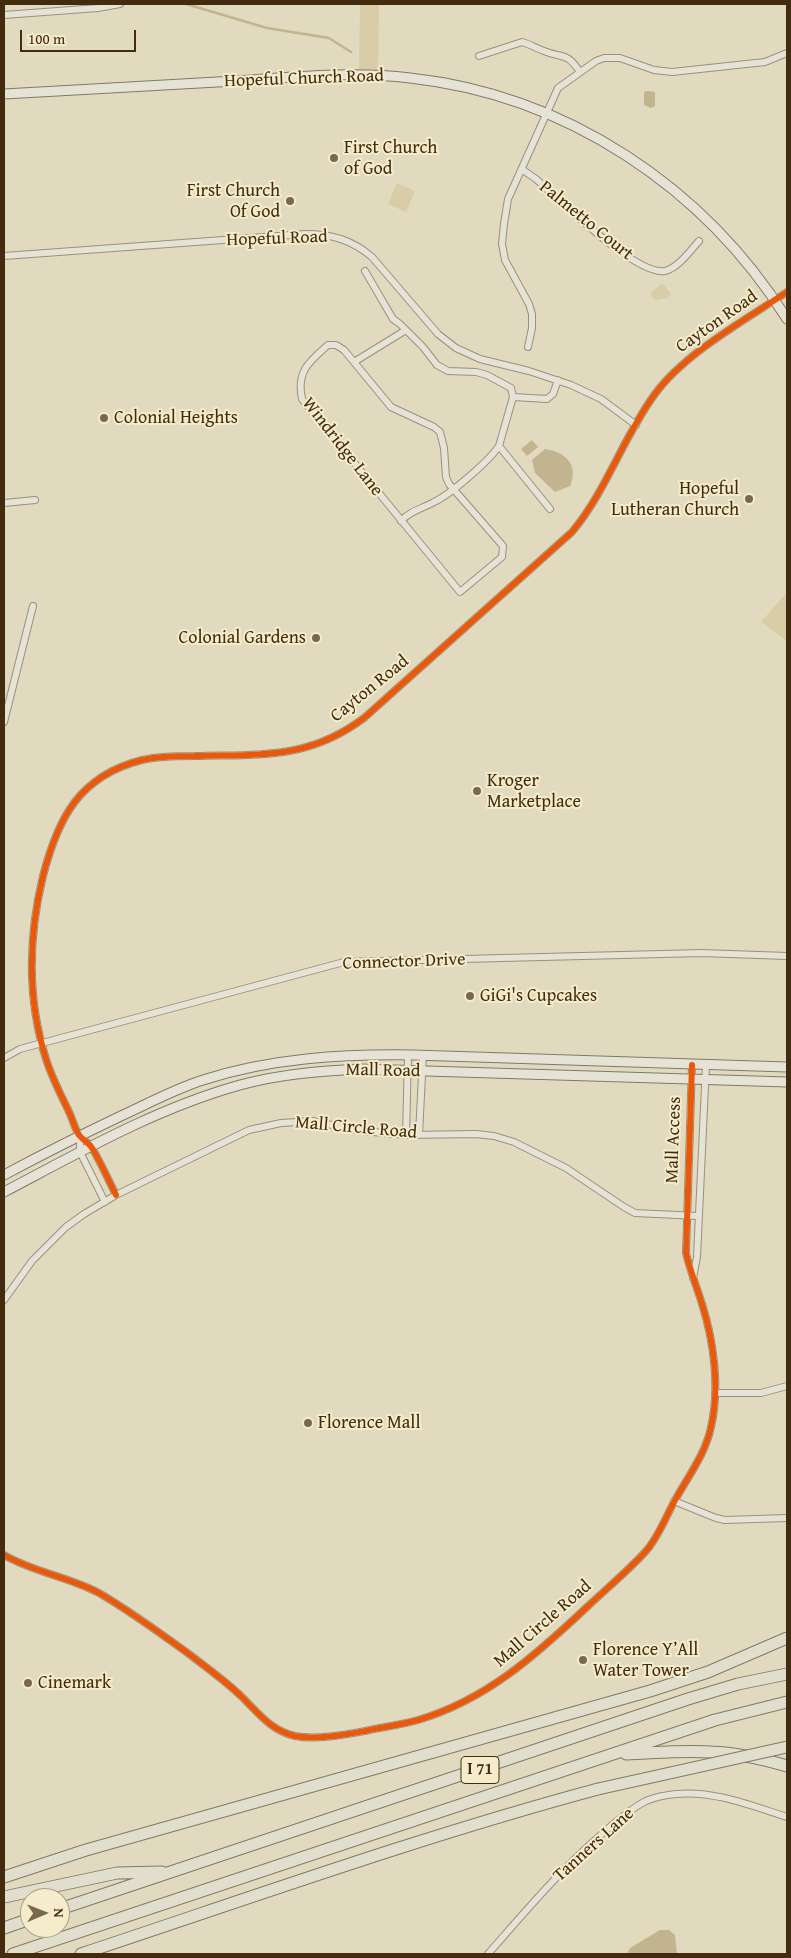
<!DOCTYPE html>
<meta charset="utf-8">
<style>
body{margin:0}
#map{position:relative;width:791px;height:1958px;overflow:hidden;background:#e1dabe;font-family:"Gentium Book Plus",serif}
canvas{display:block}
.frame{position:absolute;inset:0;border:5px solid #432b10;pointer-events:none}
.north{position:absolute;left:20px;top:1888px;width:50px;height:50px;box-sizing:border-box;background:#f5eccb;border:1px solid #ae9f80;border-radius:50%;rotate:89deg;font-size:14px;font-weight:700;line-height:20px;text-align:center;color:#432b10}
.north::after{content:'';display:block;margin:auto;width:18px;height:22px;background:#7a684d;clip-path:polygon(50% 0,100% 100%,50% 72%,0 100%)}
.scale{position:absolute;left:20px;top:30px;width:116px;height:22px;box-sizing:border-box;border:2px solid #432b10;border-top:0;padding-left:6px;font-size:15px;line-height:18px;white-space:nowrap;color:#432b10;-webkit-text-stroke:4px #f5eccb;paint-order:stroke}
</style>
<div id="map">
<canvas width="791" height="1958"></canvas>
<div class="frame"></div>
<div class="north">N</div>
<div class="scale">100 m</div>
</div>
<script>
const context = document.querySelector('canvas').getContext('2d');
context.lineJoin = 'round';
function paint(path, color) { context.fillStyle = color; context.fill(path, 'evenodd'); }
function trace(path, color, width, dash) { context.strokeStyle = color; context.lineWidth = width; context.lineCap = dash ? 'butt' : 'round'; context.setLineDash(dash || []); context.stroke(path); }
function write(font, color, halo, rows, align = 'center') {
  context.font = font + ' "Gentium Book Plus",serif'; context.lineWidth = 4; context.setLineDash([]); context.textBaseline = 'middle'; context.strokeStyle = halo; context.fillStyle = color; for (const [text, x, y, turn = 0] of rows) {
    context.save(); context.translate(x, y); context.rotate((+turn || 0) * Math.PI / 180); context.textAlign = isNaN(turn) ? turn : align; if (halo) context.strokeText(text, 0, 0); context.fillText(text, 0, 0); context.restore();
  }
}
paint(new Path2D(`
 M360,4H379L378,75H359Z
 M397,183L415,191L406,212L388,204Z
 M662,283L671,294L668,298L655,300L650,294Z
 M787,592V641L761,622Z`), '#d9cda7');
paint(new Path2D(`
 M648,91L655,92V106L651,108L644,105V92Z
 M532,440L538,447L527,456L521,449Z
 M545,449C566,452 579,465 570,486L555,492L535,473L532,460Z
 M660,1930H669L675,1935L677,1954H627L630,1948Z`), '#c2b48e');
trace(new Path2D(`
 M186,4L267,28L329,38L351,52`), '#c2b48e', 2.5);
const minor = new Path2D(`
 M4,15L98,8L120,4
 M479,56L522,42C529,44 536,48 544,51C563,59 566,51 580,72
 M523,170L536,179C560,200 636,276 665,271C678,268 690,251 699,241
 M4,256L305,234C332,234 352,240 372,257L438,334L456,348L480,359L529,371L571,385L601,399L636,425
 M365,271L393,319L400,324L423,347L437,365L448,371L476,372L487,375L511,388L513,397L499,446L550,509
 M328,345H336L344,350L391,407L434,427L440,432L444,448L446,477L449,484L503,546L502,557L460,592L302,399C296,371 310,361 328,345Z
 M528,347L532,328V314L529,304L505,260L502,244L504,224L508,199L558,88L596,61L604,58H620L654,70L672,72L765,62L787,53
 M354,362L406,330
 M513,397L547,399L553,394L558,380
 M4,503L35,500
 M401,521C411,510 422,509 434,502C451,494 489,461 499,446
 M4,722L33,606
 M4,1058L20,1049L344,962L701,953L787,956
 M406,1135L408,1055
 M419,1135L423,1055
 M80,1136V1152L105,1202
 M116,1195C108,1179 101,1163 92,1148C89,1143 83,1140 79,1135C75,1129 73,1121 70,1114C62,1097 53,1080 47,1062C27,1001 28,938 43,876C58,818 79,776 142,760C159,756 177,756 195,756C260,754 308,760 364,718L572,532C607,490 623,437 655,394C685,353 745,320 787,292
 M693,1278L697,1257L706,1065
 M4,1300L32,1261L66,1227L84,1214L116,1195L249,1130L281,1123L312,1121L362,1131L406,1135L476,1134L494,1136L514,1142L566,1168L624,1207L635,1213L698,1216
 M715,1393H761L787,1386
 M674,1501L716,1518L725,1520L787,1518
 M4,1555C33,1572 69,1577 99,1593C130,1611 160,1633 189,1654C207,1668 227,1682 243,1698C259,1714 272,1731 295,1736C316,1740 343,1735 365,1731C382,1727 401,1725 418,1720C486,1700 536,1655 587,1607C606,1589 628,1571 646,1551C660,1535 667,1513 678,1495C690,1474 706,1452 711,1427C720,1388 714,1342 702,1304C697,1287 690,1271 686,1253L692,1065
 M488,1954C525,1912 561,1869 603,1833C617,1821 630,1809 646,1801C655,1797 666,1795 676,1794C713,1790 752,1806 787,1817`);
const secondary = new Path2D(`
 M4,94C81,90 158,85 235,81C293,77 352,71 410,78C566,95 704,187 787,319
 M4,1175C43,1154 83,1134 123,1115C149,1103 175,1089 203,1080C271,1058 342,1054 413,1055L787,1067
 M4,1192C80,1152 157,1108 240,1085C280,1074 321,1071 361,1069L787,1082`);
const motorway = new Path2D(`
 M626,1754C654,1753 683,1750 711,1752C737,1753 763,1759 787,1766
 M4,1877L86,1850L650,1691L708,1672L787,1638
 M4,1897L117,1873L162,1872
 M60,1909L688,1699L738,1684L787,1674
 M4,1928L30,1919
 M13,1954L715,1720L787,1702
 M81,1954C253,1897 423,1836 598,1789`);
trace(minor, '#98917e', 8);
trace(secondary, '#817968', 11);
trace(motorway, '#817968', 13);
trace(minor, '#e6e2d5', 6);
trace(secondary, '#e6e2d5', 9);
trace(motorway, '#e2dece', 11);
const motorwayBridge = new Path2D(`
 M598,1789L787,1747`);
trace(motorwayBridge, '#817968', 13, []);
trace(motorwayBridge, '#e2dece', 11);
trace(new Path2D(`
 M116,1195C108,1179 101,1163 92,1148C89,1143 83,1140 79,1135C75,1129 73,1121 70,1114C62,1097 53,1080 47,1062C27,1001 28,938 43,876C58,818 79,776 142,760C159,756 177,756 195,756C260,754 308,760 364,718L572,532C607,490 623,437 655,394C685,353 745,320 787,292
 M4,1555C33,1572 69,1577 99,1593C130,1611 160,1633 189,1654C207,1668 227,1682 243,1698C259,1714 272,1731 295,1736C316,1740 343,1735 365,1731C382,1727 401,1725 418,1720C486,1700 536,1655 587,1607C606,1589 628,1571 646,1551C660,1535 667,1513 678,1495C690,1474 706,1452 711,1427C720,1388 714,1342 702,1304C697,1287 690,1271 686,1253L692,1065`), '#e8590c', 6);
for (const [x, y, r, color] of [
 [334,158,5,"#7a684d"],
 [290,201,5,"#7a684d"],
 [104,418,5,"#7a684d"],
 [749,499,5,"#7a684d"],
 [316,638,5,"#7a684d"],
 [477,791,5,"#7a684d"],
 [470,996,5,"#7a684d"],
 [308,1423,5,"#7a684d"],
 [583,1660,5,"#7a684d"],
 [28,1683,5,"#7a684d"]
]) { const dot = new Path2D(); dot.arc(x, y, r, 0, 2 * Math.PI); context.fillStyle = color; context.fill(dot); trace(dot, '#f5eccb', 2); }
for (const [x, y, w] of [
 [480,1770,38]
]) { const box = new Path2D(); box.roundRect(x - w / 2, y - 13.5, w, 27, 4); context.fillStyle = '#f5eccb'; context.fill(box); trace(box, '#432b10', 1); }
write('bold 16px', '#432b10', null, [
 ["I 71",480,1770]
]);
write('18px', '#432b10', '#f5eccb', [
 ["Hopeful Church Road",304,79,-2],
 ["Palmetto Court",586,221,39],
 ["Hopeful Road",277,239,-2],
 ["Cayton Road",717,322,-35],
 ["Windridge Lane",342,447,52],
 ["Cayton Road",370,689,-39],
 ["Connector Drive",404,962,-2],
 ["Mall Road",383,1071,1],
 ["Mall Circle Road",356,1128,5],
 ["Mall Access",674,1140,-88],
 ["Mall Circle Road",543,1624,-41],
 ["Tanners Lane",594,1845,-42]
]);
write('18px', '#432b10', '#f5eccb', [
 ["First Church",344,148],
 ["of God",344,169],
 ["First Church",280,191,"right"],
 ["Of God",280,212,"right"],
 ["Colonial Heights",114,418],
 ["Hopeful",739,489,"right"],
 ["Lutheran Church",739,510,"right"],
 ["Colonial Gardens",306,638,"right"],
 ["Kroger",487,781],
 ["Marketplace",487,802],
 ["GiGi's Cupcakes",480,996],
 ["Florence Mall",318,1423],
 ["Florence Y’All",593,1650],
 ["Water Tower",593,1671],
 ["Cinemark",38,1683]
], 'left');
</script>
